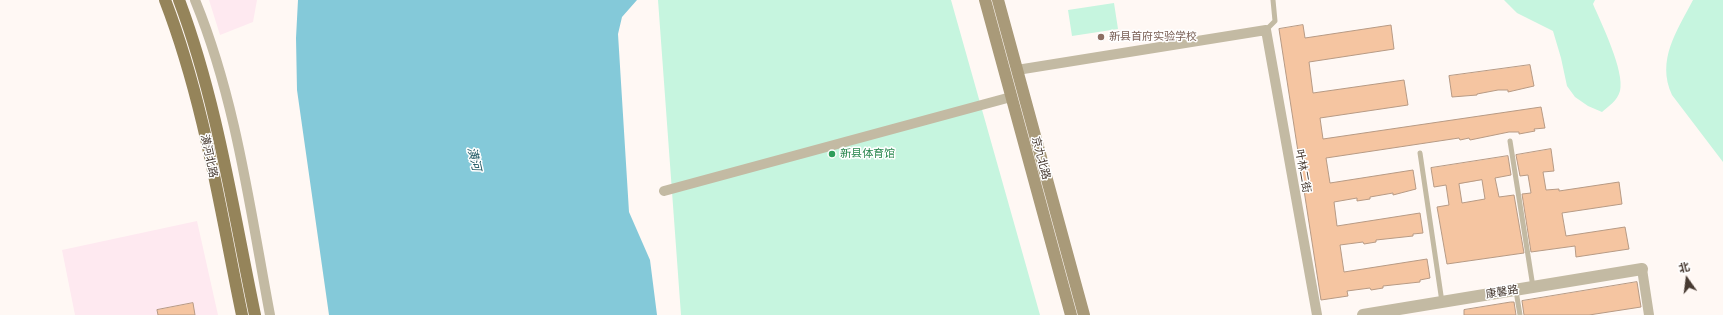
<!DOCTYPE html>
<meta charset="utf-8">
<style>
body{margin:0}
#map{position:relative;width:1723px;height:315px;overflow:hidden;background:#fff8f4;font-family:"Public Sans","Noto Sans SC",sans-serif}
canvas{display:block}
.north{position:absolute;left:1667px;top:259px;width:40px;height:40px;-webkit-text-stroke:3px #fff;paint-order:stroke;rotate:346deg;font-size:11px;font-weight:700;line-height:16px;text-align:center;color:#473a31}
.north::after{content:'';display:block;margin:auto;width:14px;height:18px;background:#473a31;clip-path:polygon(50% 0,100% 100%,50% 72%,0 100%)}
</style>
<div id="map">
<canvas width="1723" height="315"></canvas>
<div class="north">北</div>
</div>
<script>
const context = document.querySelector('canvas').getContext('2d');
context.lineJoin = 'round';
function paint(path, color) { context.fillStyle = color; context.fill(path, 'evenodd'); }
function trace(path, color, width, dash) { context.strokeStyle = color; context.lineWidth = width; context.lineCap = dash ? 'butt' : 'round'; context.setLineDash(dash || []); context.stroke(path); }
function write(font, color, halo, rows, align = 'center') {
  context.font = font + ' "Public Sans","Noto Sans SC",sans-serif'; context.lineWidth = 3; context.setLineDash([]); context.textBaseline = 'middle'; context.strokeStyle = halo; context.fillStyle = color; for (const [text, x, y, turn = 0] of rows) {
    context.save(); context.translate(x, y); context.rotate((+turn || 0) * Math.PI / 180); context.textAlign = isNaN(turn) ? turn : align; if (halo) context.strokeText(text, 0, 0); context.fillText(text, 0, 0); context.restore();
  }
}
paint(new Path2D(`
 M209,0H257L253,22L220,35Z
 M197,221L218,315H75L62,250Z`), '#fee9f0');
paint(new Path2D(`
 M658,0H951L1040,315H681Z
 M1504,0H1595L1593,4C1601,23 1625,71 1620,91C1617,101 1609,106 1602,112L1588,106L1575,97L1567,86L1561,58L1553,31L1517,13Z
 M1693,0H1723V162L1672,95C1656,60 1677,31 1693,0Z
 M1114,3L1118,29L1072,36L1068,10Z`), '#c6f5df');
paint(new Path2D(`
 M298,0H637L622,17L618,34L629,212L650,260L657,315H329L297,90L296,38Z`), '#84c9d9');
const building = new Path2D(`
 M1303,25L1305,38L1391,25L1394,49L1309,62L1313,93L1404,80L1408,105L1320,118L1323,139L1541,107L1545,128L1534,129L1535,131L1519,134V132H1509L1470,140L1469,138L1460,140L1459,138L1326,158L1330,183L1413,170L1416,189L1393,195V193L1370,197V199L1357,201V198L1334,202L1337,226L1420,213L1423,233L1413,234V236L1376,240V242L1364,244L1363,242L1340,245L1344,272L1427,259L1430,278L1420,280V282L1383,286V288L1371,290L1370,288L1347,291L1348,296L1321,300L1279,29Z
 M1530,65L1534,86L1508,92V90H1498L1477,94V95L1452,97L1449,76Z
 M1551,149L1554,171L1543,172L1546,190L1559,189V191L1619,182L1622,204L1562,213L1566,236L1625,227L1629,249L1576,257L1575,246L1531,252L1522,194L1531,193L1528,175L1520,176L1516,155Z
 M1508,156L1511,175L1495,178L1499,197L1514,195L1524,253L1447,264L1437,207L1449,205L1446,185L1434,187L1431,168ZM1482,180L1485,199L1462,203L1459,184Z
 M1637,282L1641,307L1589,315H1524L1522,301Z
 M1511,302H1514L1516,315H1464V310Z
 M193,303L195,315H158L157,310Z`);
paint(building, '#f5c5a1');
trace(building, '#b79a84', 1);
trace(new Path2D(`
 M1266,30L1275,21L1273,0
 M1510,141L1533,287
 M1420,153L1442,302
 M1516,291L1520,315`), '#c3baa3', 5);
trace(new Path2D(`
 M195,0C236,100 250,209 270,315
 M1017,70L1266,30L1317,315
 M664,191L1011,97
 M1642,269L1649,315`), '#c3baa3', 10);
trace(new Path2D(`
 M1363,315L1642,269`), '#c3baa3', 12);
trace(new Path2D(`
 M985,0L1071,315
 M998,0L1084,315`), '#a99a79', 12);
trace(new Path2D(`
 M165,0C204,101 220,209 242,315
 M179,0C217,101 233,210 255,315`), '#95845a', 12);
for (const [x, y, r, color] of [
 [1101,37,4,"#8d6e63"],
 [832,154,4,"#2e9e5b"]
]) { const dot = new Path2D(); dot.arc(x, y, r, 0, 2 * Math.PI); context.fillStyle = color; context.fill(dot); trace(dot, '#fff', 1.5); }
write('11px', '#785e54', '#fff', [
 ["新县首府实验学校",1109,37]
], 'left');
write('11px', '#27864d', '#fff', [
 ["新县体育馆",840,154]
], 'left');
write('11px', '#473a31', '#fff', [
 ["潢河北路",209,156,78],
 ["京九北路",1041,158,75],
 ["叶林二街",1303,171,80],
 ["康馨路",1502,292,-9]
]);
write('italic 12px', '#19535f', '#fff', [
 ["潢河",474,159,77]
]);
</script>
